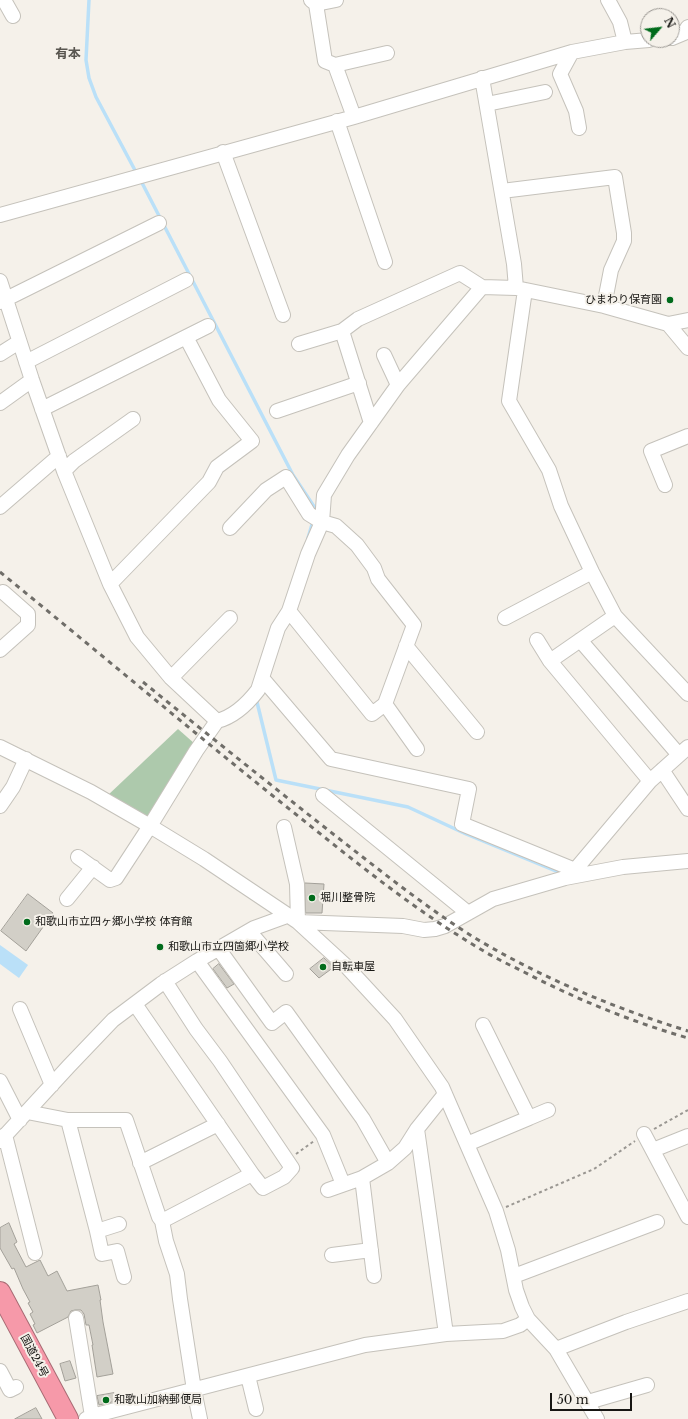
<!DOCTYPE html>
<meta charset="utf-8">
<style>
body{margin:0}
#map{position:relative;width:688px;height:1419px;overflow:hidden;background:#f5f1ea;font-family:"Libre Baskerville",serif}
canvas{display:block}
.north{position:absolute;left:640px;top:8px;width:40px;height:40px;box-sizing:border-box;background:#f5f1ea;border:1px solid #9c9994;border-radius:50%;rotate:62deg;font-size:11px;font-weight:700;line-height:16px;text-align:center;color:#171613}
.north::after{content:'';display:block;margin:auto;width:14px;height:18px;background:#006b1b;clip-path:polygon(50% 0,100% 100%,50% 72%,0 100%)}
.scale{position:absolute;left:550px;top:1393px;width:82px;height:18px;box-sizing:border-box;border:2px solid #171613;border-top:0;padding-left:5px;font-size:12px;line-height:14px;white-space:nowrap;color:#171613;-webkit-text-stroke:3px #f5f1ea;paint-order:stroke}
</style>
<div id="map">
<canvas width="688" height="1419"></canvas>
<div class="north">N</div>
<div class="scale">50 m</div>
</div>
<script>
const context = document.querySelector('canvas').getContext('2d');
context.lineJoin = 'round';
function paint(path, color) { context.fillStyle = color; context.fill(path, 'evenodd'); }
function trace(path, color, width, dash) { context.strokeStyle = color; context.lineWidth = width; context.lineCap = dash ? 'butt' : 'round'; context.setLineDash(dash || []); context.stroke(path); }
function write(font, color, halo, rows, align = 'center') {
  context.font = font + ' "Libre Baskerville","Noto Sans JP",serif'; context.lineWidth = 4; context.setLineDash([]); context.textBaseline = 'middle'; context.strokeStyle = halo; context.fillStyle = color; for (const [text, x, y, turn = 0] of rows) {
    context.save(); context.translate(x, y); context.rotate((+turn || 0) * Math.PI / 180); context.textAlign = isNaN(turn) ? turn : align; if (halo) context.strokeText(text, 0, 0); context.fillText(text, 0, 0); context.restore();
  }
}
paint(new Path2D(`
 M178,729L195,744L148,818L107,796Z`), '#adc9ac');
paint(new Path2D(`
 M0,945L28,965L19,978L0,964Z`), '#bae0f8');
trace(new Path2D(`
 M89,0L86,60L89,78L96,97L137,174
 M140,179L293,475L317,511L316,513
 M308,538L313,521
 M256,698L276,780L408,807L466,834L563,874`), '#bae0f8', 3.5);
const building = new Path2D(`
 M305,883L324,884L322,913H306Z
 M28,894L53,913L26,951L1,931Z
 M324,958L334,967L319,978L310,969Z
 M219,964L234,984L227,988L213,969Z
 M9,1223L17,1242L14,1244L26,1267L40,1260L48,1276L57,1271L67,1291L98,1285L101,1300H100L103,1322L113,1374L97,1377L92,1345H93L89,1325H86L84,1314L81,1310H75L71,1311L68,1317L37,1333L33,1325L35,1324L30,1314L33,1312L28,1303L30,1302L23,1289L14,1268L12,1269L0,1248V1228Z
 M70,1361L76,1378L65,1381L60,1364Z
 M114,1393L116,1401L99,1405L97,1396Z
 M36,1408L42,1419H15Z`);
paint(building, '#d2cfc7');
trace(building, '#a3a099', 1);
const minor = new Path2D(`
 M4,0L13,16
 M311,0L316,4L325,61L335,65L354,117
 M608,0L620,22L625,42
 M316,4L336,0
 M672,38L684,33L688,27
 M572,52L560,74L576,111L579,128
 M335,65L387,53
 M482,78L514,264L516,288
 M487,104L545,92
 M337,121L385,262
 M223,152L283,315
 M502,191L615,177L624,233V241L611,270L604,306
 M0,215L354,117L572,52L625,42L649,40
 M0,281L32,380L64,471L110,584L137,637L171,678L217,721
 M525,290L509,401L549,470L561,506L592,572L615,616L688,694
 M0,302L159,223
 M668,324L688,348
 M342,331L358,319L460,273L482,287
 M299,344L342,331L371,423
 M0,354L19,342
 M384,355L398,385
 M26,362L186,280
 M0,403L32,380
 M42,409L208,326
 M277,411L359,383
 M64,471L74,461L133,419
 M665,485L651,451L688,436
 M0,507L59,456
 M230,528L266,490L286,477L309,514L322,522L336,526L357,545L374,568L378,579L414,625L385,704L372,714L289,611
 M110,584L209,482L217,467L252,441L219,400L186,337
 M505,618L592,572
 M537,640L550,661L650,781
 M580,640L679,755
 M406,646L477,732
 M0,650L28,625V614L3,592
 M550,661L615,616
 M171,678L230,618
 M262,678L331,759L469,789L462,824L575,870
 M385,704L417,749
 M0,747L91,792L150,826L204,859L298,922L347,967L395,1019L442,1087L445,1094L496,1211L508,1250L516,1290L522,1307L528,1319L556,1349L597,1419
 M662,770L688,809
 M323,795L468,913
 M0,806L13,787L26,759
 M284,827L297,884L298,922
 M78,857L110,880L116,878L150,826L196,751L217,721C233,717 248,703 258,690L278,628L289,611L308,554L322,522L324,495L348,455L398,385L482,287L516,288L604,306L668,324L688,320
 M575,876V870L650,781L688,747
 M67,899L93,867
 M298,922L403,926L424,930L435,929L445,926L493,899L565,878L623,867L688,861
 M249,931L286,974
 M218,948L272,1023L286,1012L363,1119L388,1163
 M197,961L323,1135L343,1184
 M165,981L196,1029L220,1061L292,1168L284,1177L263,1188L252,1174L162,1221L166,1241L177,1274L180,1299L194,1390L200,1419
 M135,1004L252,1174
 M20,1009L52,1085
 M0,1081L20,1120
 M27,1112L68,1120H126L159,1217L162,1221
 M529,1118L548,1110
 M68,1120L97,1231L119,1224
 M417,1129L446,1334
 M644,1134L688,1217
 M5,1135L35,1253
 M0,1141L69,1066L113,1020L161,984L197,961L254,928L287,916
 M467,1144L529,1118L483,1025
 M653,1150L688,1136
 M140,1163L218,1124
 M362,1178L374,1276
 M328,1190L362,1178L388,1163L405,1148L417,1129L445,1094
 M97,1231L102,1254L117,1251L124,1277
 M332,1255L371,1250
 M514,1276L657,1222
 M76,1318L92,1416
 M556,1349L626,1322L688,1301
 M0,1371L10,1390L16,1387
 M248,1376L256,1409
 M588,1402L647,1385
 M86,1419L92,1416L365,1345L446,1334L503,1331L520,1325L528,1319`);
const highway = new Path2D(`
 M0,1292L68,1419`);
trace(minor, '#c5c2bb', 16);
trace(highway, '#a86b74', 22);
trace(new Path2D(`
 M654,1129L688,1110
 M296,1154L314,1141
 M506,1207L594,1169L635,1141`), '#9a9792', 2, [3, 3]);
trace(minor, '#fff', 14);
trace(highway, '#f699a9', 20);
trace(new Path2D(`
 M0,572C91,646 181,722 273,796C342,851 410,908 487,953C499,960 512,966 524,972C576,999 632,1022 688,1038
 M143,682C207,734 272,786 337,837C382,872 427,908 475,938C542,978 614,1008 688,1031`), '#706e69', 3, [5, 5]);
for (const [x, y, r, color] of [
 [670,300,4,"#006b1b"],
 [312,898,4,"#006b1b"],
 [27,922,4,"#006b1b"],
 [160,947,4,"#006b1b"],
 [323,967,4,"#006b1b"],
 [106,1400,4,"#006b1b"]
]) { const dot = new Path2D(); dot.arc(x, y, r, 0, 2 * Math.PI); context.fillStyle = color; context.fill(dot); trace(dot, '#f5f1ea', 1.5); }
write('11px', '#171613', '#f5f1ea', [
 ["ひまわり保育園",662,300,"right"],
 ["堀川整骨院",320,898],
 ["和歌山市立四ヶ郷小学校 体育館",35,922],
 ["和歌山市立四箇郷小学校",168,947],
 ["自転車屋",331,967],
 ["和歌山加納郵便局",114,1400]
], 'left');
write('11px', '#171613', '#f5f1ea', [
 ["国道24号",34,1356,62]
]);
write('bold 13px', '#595650', '#f5f1ea', [
 ["有本",68,54]
]);
</script>
